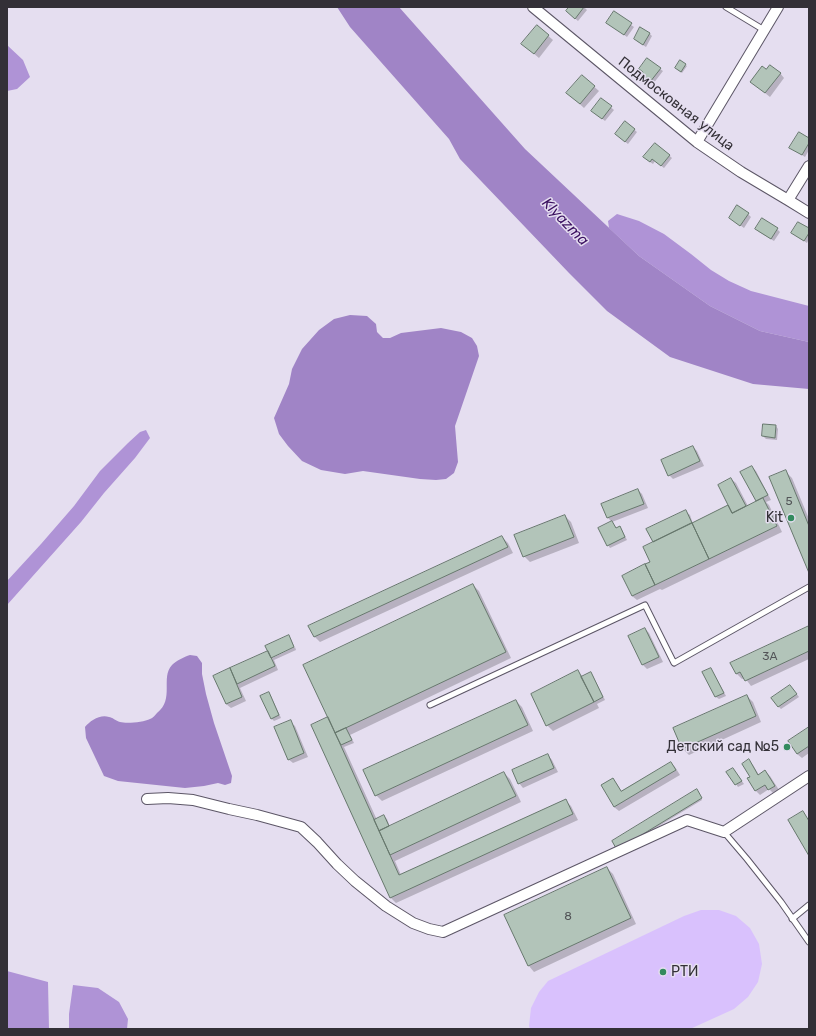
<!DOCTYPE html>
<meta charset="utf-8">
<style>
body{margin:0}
#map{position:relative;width:816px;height:1036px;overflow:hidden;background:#e5def0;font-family:Rubik,sans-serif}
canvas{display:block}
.frame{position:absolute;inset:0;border:8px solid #333037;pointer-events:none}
</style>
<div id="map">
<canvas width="816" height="1036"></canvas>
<div class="frame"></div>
</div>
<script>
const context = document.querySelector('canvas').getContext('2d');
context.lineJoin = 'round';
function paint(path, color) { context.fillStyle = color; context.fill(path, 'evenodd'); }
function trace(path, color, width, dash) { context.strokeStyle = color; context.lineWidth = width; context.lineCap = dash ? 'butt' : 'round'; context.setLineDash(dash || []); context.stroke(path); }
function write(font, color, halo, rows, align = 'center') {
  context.font = font + ' Rubik,sans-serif'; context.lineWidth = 3; context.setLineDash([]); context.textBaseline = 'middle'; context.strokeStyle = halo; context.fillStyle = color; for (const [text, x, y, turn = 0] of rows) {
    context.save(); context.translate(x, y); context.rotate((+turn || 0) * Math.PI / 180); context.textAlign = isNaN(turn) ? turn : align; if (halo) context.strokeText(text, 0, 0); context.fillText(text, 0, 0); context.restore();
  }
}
paint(new Path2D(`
 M701,910H719L736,916L750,928L759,944L762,964L758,982L748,997L734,1009L690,1029H530L529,1026L531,1008L539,992L548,981L684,916Z`), '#d9c1fd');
paint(new Path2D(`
 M7,45L23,60L30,77L17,89L7,91Z
 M617,214L639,221L664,234L691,254L711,270L729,281L751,291L809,306V342L760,331L710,306L639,256L609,228L608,221Z
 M146,430L150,438L135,458L104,493L81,522L7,605V581L41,544L74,506L100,471L128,443L140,432Z
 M7,971L48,982L49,1029H7Z
 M73,985L98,988L119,1002L128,1019L127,1029H69V1014Z`), '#af93d6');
paint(new Path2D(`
 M337,7H399L525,149L639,256L710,306L760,331L809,342V389L753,384L670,357L607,311L569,273L460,159L449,139L350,27Z
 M350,315L367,316L376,324L377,332L383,338H390L401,333L441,328L461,332L472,338L477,346L479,356L455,426L458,462L454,473L446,479L436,480L420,479L363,471L345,474L321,470L302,461L288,446L279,434L274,418L289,384L292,369L302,349L319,330L334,319Z
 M190,655L197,656L202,663V674L206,694L214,723L232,776L231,783L225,785L218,783L204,786L185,788L118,781L104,776L86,738L85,727C90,721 100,714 109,717C112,717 116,721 120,722C127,724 144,722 150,719C153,718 155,715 157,713C175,699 160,678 172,665C176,661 184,657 190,655Z`), '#a084c6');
paint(new Path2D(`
 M571,7H584L587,10L578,21L570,14Z
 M614,13L634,27L627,37L610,25Z
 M537,26L553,40L539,58L527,48Z
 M649,33L652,36L646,47L638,42L635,39Z
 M680,61L687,66L682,73L677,69Z
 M660,69L663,71L653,84L642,75Z
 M780,73L784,78L770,97L756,86Z
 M582,76L599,91L584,108L572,97Z
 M601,99L614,110L605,121L595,113Z
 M625,122L637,132L628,144L619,137Z
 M809,139V150L805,157L791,148Z
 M656,144L672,158L664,168L655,161L653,164L647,160Z
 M748,214L751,217L744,228L730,218Z
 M756,229H777L780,232L774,241L759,232Z
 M809,229V239L807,243L792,233Z
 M776,426L778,429L777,440L766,439L763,436Z
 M693,447L697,451L704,466L673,479L669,475Z
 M752,467L756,471L771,500L766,502L769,505L782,532L662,590L660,589L637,600L632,596L652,563L654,543L648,530L685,511L690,515L693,524L730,506L731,479L736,483L748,506L758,501L757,500Z
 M786,472L792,478L809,519V570Z
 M638,490L642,494L648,508L612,522L608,518L602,504Z
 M565,516L571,522L579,543L530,562L524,556Z
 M612,522L617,529L620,528L622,530L627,540L610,548L608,545Z
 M502,537L508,543L513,553L320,642L314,636Z
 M473,585L479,591L511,658L350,735L354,743L344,747L377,820L384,816L387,819L390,827L504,773L510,779L521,802L395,861L401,875L565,800L571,806L578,820L396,903L390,897L329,717Z
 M809,627V659L751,686L745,678L742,679L736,673Z
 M645,629L649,633L663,662L647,669L643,665L629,637Z
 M289,636L291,639L294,646L272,656V658L295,647L296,650L274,660L278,670L240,688L246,701L231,708L226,704L214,676L269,651Z
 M710,669L713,672L726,696L719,699L716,697L704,673Z
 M578,671L583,677L590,673L593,676L605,700L597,704L599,708L553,731L547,725Z
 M793,689L799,697L781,709L778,706Z
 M268,693L271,696L281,718L274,721L272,719Z
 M747,696L753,702L761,722L689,755L683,749L674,729Z
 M516,701L522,707L533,731L382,801L376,795Z
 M290,722L295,726L308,757L293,763L288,759Z
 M809,729V753L802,758L797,754Z
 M548,755L552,760L558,772L523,788L519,783Z
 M748,761L753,765L759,775L765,771L770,776L779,790L773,793L769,789L760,795L756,791L748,779L751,777Z
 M671,763L675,767L680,775L619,811L614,807L613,779L617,784L622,792Z
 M733,769L744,784L738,787L728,772Z
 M698,791L702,800L619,850Z
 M607,868L613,874L636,924L534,972L529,966L505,916Z`), '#0003');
const building = new Path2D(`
 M569,7H584L575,19L566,11Z
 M614,11L632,23L624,35L606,23Z
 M537,25L549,35L534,54L521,44Z
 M640,27L650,33L643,45L634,39Z
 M647,58L661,68L650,82L641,75L643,72L639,69Z
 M680,60L686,64L681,72L675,68Z
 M770,65L781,73L765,93L750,82L762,66L766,69Z
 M582,75L595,86L580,104L566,93Z
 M601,98L612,106L602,119L591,111Z
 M625,121L635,129L625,142L615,134Z
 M799,132L809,138V143L802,155L789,148Z
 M655,143L670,155L661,166L652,159L650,162L643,157Z
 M737,205L749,213L740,226L729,218Z
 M762,218L778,228L771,239L755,229Z
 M798,222L809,228V233L804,241L791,233Z
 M763,424L776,425L775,438L762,436Z
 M693,446L700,461L668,476L661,460Z
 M752,466L768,495L756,501L740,472Z
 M786,470L809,526V573L769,477Z
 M731,478L746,506L732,513L718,485Z
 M638,489L644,504L607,518L601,504Z
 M763,498L777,526L709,559L692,523L728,505L732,513Z
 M686,510L692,523L653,542L646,529Z
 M565,515L574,537L523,557L514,535Z
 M612,521L616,528L620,526L625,537L607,546L598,528Z
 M692,523L709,559L655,585L645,564L650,562L643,547Z
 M502,536L508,547L314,637L308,626Z
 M645,564L655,585L632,596L622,576Z
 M473,584L506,652L335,733L303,665Z
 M809,626V651L745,681L740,672L736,674L730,663Z
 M645,628L659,657L642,665L628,636Z
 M289,635L294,647L271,658L265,646Z
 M268,651L275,666L237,684L230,668Z
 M230,668L242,697L226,704L213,676Z
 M711,668L724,693L715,697L702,672Z
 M578,670L594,702L546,726L531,694Z
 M591,672L603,697L594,702L581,677Z
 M790,685L797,694L778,707L771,698Z
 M269,692L279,715L271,719L260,696Z
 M747,695L756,716L682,749L673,728Z
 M516,700L528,725L375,796L363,770Z
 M328,717L399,875L566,799L573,814L390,898L311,725Z
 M291,720L304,753L288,760L274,727Z
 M809,727V746L797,754L788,741Z
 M346,728L352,740L341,745L335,733Z
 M548,754L554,768L518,784L512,770Z
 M749,759L758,775L765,770L775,786L768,790L765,785L755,791L747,778L750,777L742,764Z
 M671,762L676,770L614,807L601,785L613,778L621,791Z
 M733,768L742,781L735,785L726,772Z
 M504,772L516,796L390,855L379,831Z
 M697,789L702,798L617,850L612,841Z
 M803,811L809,821V856L788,820Z
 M384,815L389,826L379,831L374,820Z
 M607,867L631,918L528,966L504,915Z`);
paint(building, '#b2c4b9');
trace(building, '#67786d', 1);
const service = new Path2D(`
 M726,7L764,30
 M430,705L645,605L674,663L809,587
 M724,832L747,859L781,902L809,942
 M792,919L809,905`);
const minor = new Path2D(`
 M533,7L697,142L741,172L788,200L809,213
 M697,142L778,7
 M788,200L809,166
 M147,799L168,798L193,800L229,809L257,815L301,827L317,842L337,864L355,881L386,906L413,923L429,929L443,932L687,820L724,832L809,776`);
trace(service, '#5c5666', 7);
trace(minor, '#5c5666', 12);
trace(service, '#fff', 5);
trace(minor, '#fff', 10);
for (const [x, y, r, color] of [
 [791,518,4,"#338a5e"],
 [787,747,4,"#338a5e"],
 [663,972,4,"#338a5e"]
]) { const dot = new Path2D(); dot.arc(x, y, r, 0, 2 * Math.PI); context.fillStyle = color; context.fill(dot); trace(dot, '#e5def0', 1.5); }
write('12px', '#535558', null, [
 ["5",789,502],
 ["3А",770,657],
 ["8",568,917]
]);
write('14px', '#333037', '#e5def0', [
 ["Подмосковная улица",676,104,38]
]);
write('14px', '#333037', '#e5def0', [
 ["Kit",783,518],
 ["Детский сад №5",779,747],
 ["РТИ",671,972,"left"]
], 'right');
write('italic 15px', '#3b1160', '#e5def0', [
 ["Klyazma",565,222,46]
]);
</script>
